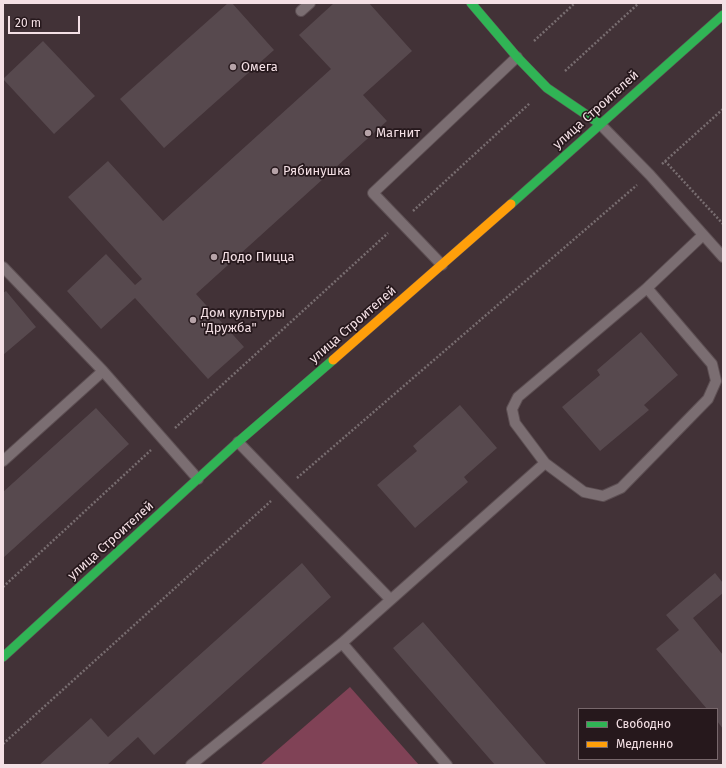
<!DOCTYPE html>
<meta charset="utf-8">
<style>
body{margin:0}
#map{position:relative;width:726px;height:768px;overflow:hidden;background:#423237;font-family:"Fira Sans",sans-serif}
canvas{display:block}
.frame{position:absolute;inset:0;border:4px solid #f4e0e5;pointer-events:none}
.legend{position:absolute;left:578px;top:708px;width:140px;height:52px;box-sizing:border-box;background:#26181c;border:1px solid #78686c;margin:0;padding:5px 7px;list-style:none;font-size:12px;color:#f4e0e5}
.legend li{display:flex;align-items:center;gap:8px;height:20px}
.legend b{width:20px;border:1px solid #78686c}
.scale{position:absolute;left:8px;top:16px;width:72px;height:18px;box-sizing:border-box;border:2px solid #f4e0e5;border-top:0;padding-left:5px;font-size:12px;line-height:14px;white-space:nowrap;color:#f4e0e5;-webkit-text-stroke:3px #26181c;paint-order:stroke}
</style>
<div id="map">
<canvas width="726" height="768"></canvas>
<div class="frame"></div>
<ul class="legend">
<li><b style="height:5px;background:#30b455"></b>Свободно</li>
<li><b style="height:5px;background:#ff9f0a"></b>Медленно</li>
</ul>
<div class="scale">20 m</div>
</div>
<script>
const context = document.querySelector('canvas').getContext('2d');
context.lineJoin = 'round';
function paint(path, color) { context.fillStyle = color; context.fill(path, 'evenodd'); }
function trace(path, color, width, dash) { context.strokeStyle = color; context.lineWidth = width; context.lineCap = dash ? 'butt' : 'round'; context.setLineDash(dash || []); context.stroke(path); }
function write(font, color, halo, rows, align = 'center') {
  context.font = font + ' "Fira Sans",sans-serif'; context.lineWidth = 3.5; context.setLineDash([]); context.textBaseline = 'middle'; context.strokeStyle = halo; context.fillStyle = color; for (const [text, x, y, turn = 0] of rows) {
    context.save(); context.translate(x, y); context.rotate((+turn || 0) * Math.PI / 180); context.textAlign = isNaN(turn) ? turn : align; if (halo) context.strokeText(text, 0, 0); context.fillText(text, 0, 0); context.restore();
  }
}
paint(new Path2D(`
 M350,687L419,765H260Z`), '#804256');
paint(new Path2D(`
 M228,3H232L274,50L164,148L120,99Z
 M334,3H369L412,51L363,95L387,121L196,294L244,347L208,379L135,298L101,329L67,291L106,254L135,285L142,279L68,197L108,161L163,221L331,69L299,35Z
 M43,41L95,96L54,134L3,79Z
 M6,291L36,327L3,355V293Z
 M641,332L678,375L644,405L649,410L600,451L562,407L600,375L597,370Z
 M460,405L497,448L464,477L468,482L415,528L377,485L417,451L413,446Z
 M96,408L129,444L3,558V492Z
 M302,563L331,597L154,755L138,737L107,765H39L91,718L108,737Z
 M715,573L723,583V593L693,618L723,655V729L717,721V709H707L656,649L679,630L666,615Z
 M423,622L547,765H495L393,648Z`), '#57494e');
const lane = new Path2D(`
 M301,11L310,3
 M600,124L650,175L723,257
 M442,265L373,193L517,57
 M3,267L103,371
 M647,288L518,397L512,409L515,423L545,463L584,492L603,496L621,488L708,399L716,381L712,364L647,288L703,235
 M238,442L390,599
 M3,461L103,371L198,479
 M342,643L447,765
 M191,765L342,643L545,463`);
const fast = new Path2D(`
 M471,3L517,57L547,88L600,124
 M511,204L723,15
 M3,657L238,442L333,360`);
const slow = new Path2D(`
 M333,360L511,204`);
trace(lane, '#5d4f53', 12);
trace(fast, '#5d4f53', 10);
trace(slow, '#5d4f53', 10);
trace(new Path2D(`
 M534,41L575,3
 M565,71L639,3
 M665,161L723,224
 M662,164L723,109
 M413,211L530,103
 M175,428L388,233
 M297,478L637,185
 M3,587L151,450
 M3,744L271,501`), '#786d70', 2.5, [2, 2]);
trace(lane, '#7b6e72', 10);
trace(fast, '#30b455', 9);
trace(slow, '#ff9f0a', 9);
for (const [x, y, r, color] of [
 [233,67,4,"#b6a3a8"],
 [368,133,4,"#b6a3a8"],
 [275,171,4,"#b6a3a8"],
 [214,257,4,"#b6a3a8"],
 [193,320,4,"#b6a3a8"]
]) { const dot = new Path2D(); dot.arc(x, y, r, 0, 2 * Math.PI); context.fillStyle = color; context.fill(dot); trace(dot, '#26181c', 1.5); }
write('13px', '#f4e0e5', '#26181c', [
 ["Омега",241,67],
 ["Магнит",376,133],
 ["Рябинушка",283,171],
 ["Додо Пицца",222,257],
 ["Дом культуры",201,313],
 ["\"Дружба\"",201,328]
], 'left');
write('13px', '#f4e0e5', '#26181c', [
 ["улица Строителей",596,110,-42],
 ["улица Строителей",353,325,-41],
 ["улица Строителей",111,541,-42]
]);
</script>
